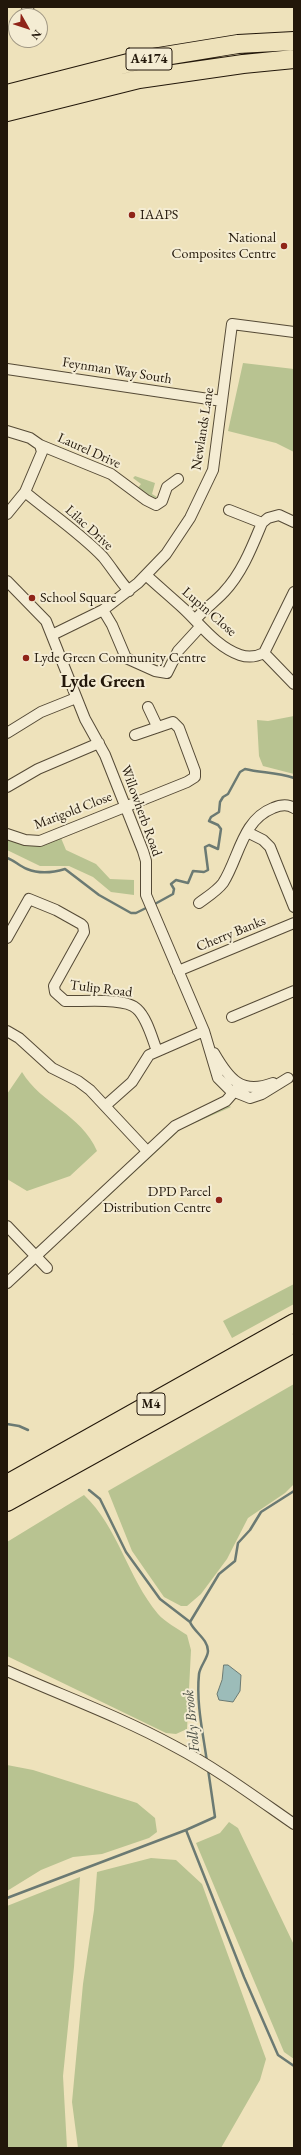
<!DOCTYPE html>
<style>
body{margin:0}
#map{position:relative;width:301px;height:2155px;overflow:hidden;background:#eee2bb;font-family:"EB Garamond",serif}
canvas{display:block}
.frame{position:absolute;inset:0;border:8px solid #22170a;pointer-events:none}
.north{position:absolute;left:8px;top:8px;width:40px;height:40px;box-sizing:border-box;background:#f4ecd3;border:1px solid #a09783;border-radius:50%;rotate:129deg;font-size:11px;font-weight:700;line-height:16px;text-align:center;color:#22170a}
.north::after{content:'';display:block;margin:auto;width:14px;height:18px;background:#8f2418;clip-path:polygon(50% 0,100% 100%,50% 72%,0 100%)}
</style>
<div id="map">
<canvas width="301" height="2155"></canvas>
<div class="frame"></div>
<div class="north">N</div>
</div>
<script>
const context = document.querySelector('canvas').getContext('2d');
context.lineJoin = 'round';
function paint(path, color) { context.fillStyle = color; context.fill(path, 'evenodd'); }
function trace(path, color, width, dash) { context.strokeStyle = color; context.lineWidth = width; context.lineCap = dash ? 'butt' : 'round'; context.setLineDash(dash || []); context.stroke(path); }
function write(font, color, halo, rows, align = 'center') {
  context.font = font + ' "EB Garamond",serif'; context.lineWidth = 4; context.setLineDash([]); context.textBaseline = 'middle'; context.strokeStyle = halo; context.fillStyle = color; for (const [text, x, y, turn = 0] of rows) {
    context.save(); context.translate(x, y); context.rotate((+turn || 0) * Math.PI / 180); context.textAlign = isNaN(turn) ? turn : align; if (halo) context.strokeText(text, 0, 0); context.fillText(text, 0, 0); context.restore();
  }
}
paint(new Path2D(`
 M243,363L294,369V452L276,443L228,431Z
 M135,476L155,483L152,494L157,497L154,499L137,489L141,484L133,478Z
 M294,716V774L263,766L259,756L257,720L268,721Z
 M7,837C28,842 40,848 61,838L66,850L96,864L110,879L134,880V895L111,892L93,877L69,866H40L7,850Z
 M22,1072C41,1104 81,1114 97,1151L70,1176L27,1191L7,1179V1094Z
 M229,1106L231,1107L181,1129L97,1207L95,1206L176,1131L190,1122Z
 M294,1284V1304L232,1338L223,1321Z
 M294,1384V1484L285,1493L248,1518L227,1559L201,1594L187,1606H181L164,1597L132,1551L108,1491Z
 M84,1495C118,1527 128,1578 158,1614C165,1622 178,1629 187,1635L191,1650L187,1729L176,1734L166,1733L7,1656V1542Z
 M7,1765L33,1770L137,1803L155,1818L157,1832L149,1838L102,1854L73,1857L41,1870L7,1891Z
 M229,1822L238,1828L294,1945V2059L284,2052L196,1843L220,1833Z
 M151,1858L176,1860L202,1884L266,2059L260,2080L221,2148H78L72,2102L83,1984L94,1910L97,1872Z
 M80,1877L74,1967L63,2076L67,2148H7V1906Z`), '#b8c391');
const water = new Path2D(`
 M224,1665H228L241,1675L240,1691L233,1702L219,1700L217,1694L222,1680Z`);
paint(water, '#9cbcb9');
trace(water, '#6b7a73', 1);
trace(new Path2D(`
 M7,858C14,860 19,866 27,869C39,874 52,873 65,869L99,895L131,913H136L148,907
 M153,905L173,894L174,889L171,884L176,880L188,883L193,871L204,872L208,870L205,847L209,845L218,849L221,829L218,825L209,821L211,817L219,812L220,802L223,797L228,794L240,772L245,769C262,773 276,772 294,778
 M7,1424L19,1426L28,1430
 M89,1490L100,1499L126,1552L160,1599L190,1622
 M207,1762C203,1733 196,1703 199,1674C200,1666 208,1658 208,1651C208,1639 194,1632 190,1622L219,1574L235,1561L238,1543L250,1530L261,1512L294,1491
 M208,1769L215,1817L186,1830L244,1977L278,2055L294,2066
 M7,1898L186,1830`), '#6b7a73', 2.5);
const street = new Path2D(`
 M27,7L31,16
 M7,369L222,401
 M7,431L30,438L40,445L42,452L25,492L7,514
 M40,445L111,474L146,500L156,505L162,501L167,487L178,479
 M25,492C50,513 80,533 103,557C112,568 119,580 129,591
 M229,510L262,523
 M147,576C159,587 172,598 184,609C201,625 217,647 240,655C249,658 256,657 264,653L294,684
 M7,581L46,621L85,719L105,755L143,851L146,861V895L204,1031L218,1078L230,1090L250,1098L262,1094L288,1078
 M103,610L112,625L126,658L155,671L167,673L178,651L200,627
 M195,620C204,609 215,602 224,592C242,573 252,547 262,523L268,518L279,515L294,522
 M52,635L103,610L138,583L166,554L190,518L213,470L232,324L294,332
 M264,653L294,592
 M148,707L157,726
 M7,733L41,712L76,698
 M7,787L38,769L99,743
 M247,832L263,840L270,847L294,907
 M7,834L25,840L40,841L187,782L195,777V771L179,728L173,722L135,735
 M199,903C207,897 217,891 223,883C239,858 242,820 273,808C280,805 288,804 294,808
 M7,938L29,899L56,910L81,924L83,926L84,932L54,986L55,992L65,1001C81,1002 126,997 137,1009C147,1018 152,1038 157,1051
 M178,971L294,923
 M232,1017L294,991
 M7,1031L19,1038L52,1068L78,1081L90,1090L147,1151
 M214,1053C229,1079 241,1095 273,1083
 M105,1106L132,1082L149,1055L204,1031
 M7,1226L47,1268
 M7,1283L175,1126L226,1101L240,1085
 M7,1671C63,1696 121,1717 174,1746C216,1768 255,1797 294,1824`);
const highway = new Path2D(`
 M7,94L140,60L238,44L294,41
 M7,112L139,79L243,64L294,59
 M7,1484L294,1323
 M7,1502L294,1343`);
trace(street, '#554a36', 12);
trace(highway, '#22170a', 20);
trace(street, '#f4ecd3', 10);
trace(highway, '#eee2bb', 18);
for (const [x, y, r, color] of [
 [132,215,4,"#8f2418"],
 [284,246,4,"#8f2418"],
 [32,598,4,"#8f2418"],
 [26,658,4,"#8f2418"],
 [219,1200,4,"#8f2418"]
]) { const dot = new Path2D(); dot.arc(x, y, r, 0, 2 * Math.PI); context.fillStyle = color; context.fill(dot); trace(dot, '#f4ecd3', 1.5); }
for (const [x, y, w] of [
 [149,59,46],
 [151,1404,28]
]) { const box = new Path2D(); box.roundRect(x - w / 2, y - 11, w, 22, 3); context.fillStyle = '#f4ecd3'; context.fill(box); trace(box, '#22170a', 1); }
write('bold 13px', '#22170a', null, [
 ["A4174",149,59],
 ["M4",151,1404]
]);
write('14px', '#22170a', '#f4ecd3', [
 ["IAAPS",140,215],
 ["National",276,238,"right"],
 ["Composites Centre",276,254,"right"],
 ["School Square",40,598],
 ["Lyde Green Community Centre",34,658],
 ["DPD Parcel",211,1192,"right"],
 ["Distribution Centre",211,1208,"right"]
], 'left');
write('14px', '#22170a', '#f4ecd3', [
 ["Feynman Way South",117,371,9],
 ["Newlands Lane",203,429,-81],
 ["Laurel Drive",89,451,24],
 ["Lilac Drive",89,528,42],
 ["Lupin Close",209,612,41],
 ["Marigold Close",73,811,-21],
 ["Willowherb Road",141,811,70],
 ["Cherry Banks",231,934,-22],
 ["Tulip Road",101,989,7]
]);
write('italic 15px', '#4d5147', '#f4ecd3', [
 ["Folly Brook",192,1721,-96]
]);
write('bold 18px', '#22170a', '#f4ecd3', [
 ["Lyde Green",103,682]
]);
</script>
